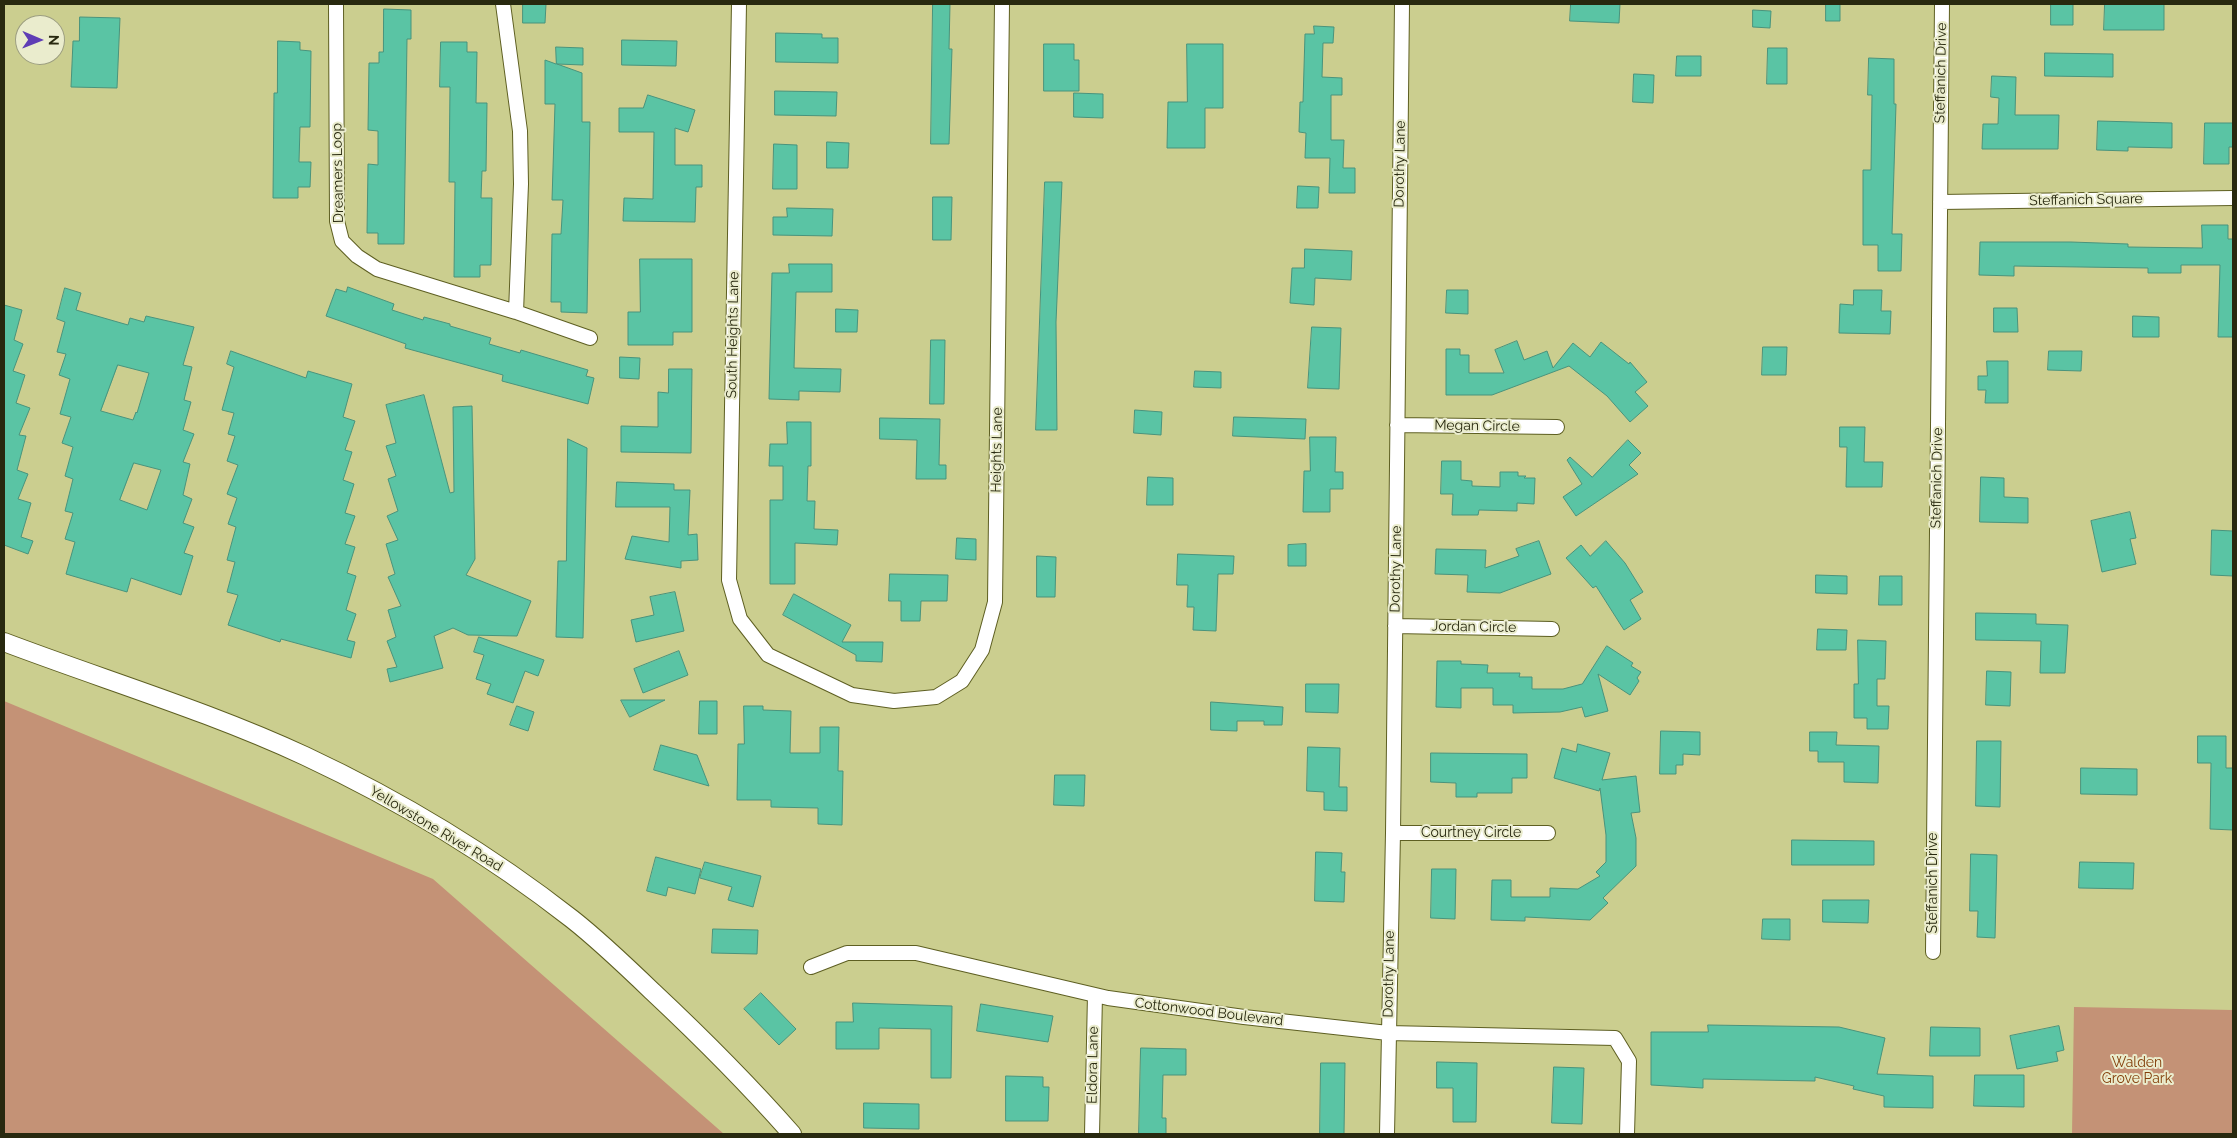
<!DOCTYPE html>
<style>
body{margin:0}
#map{position:relative;width:2237px;height:1138px;overflow:hidden;background:#cbce8f;font-family:Raleway,sans-serif}
canvas{display:block}
.frame{position:absolute;inset:0;border:5px solid #28290f;pointer-events:none}
.north{position:absolute;left:15px;top:15px;width:50px;height:50px;box-sizing:border-box;background:#eaeccd;border:1px solid #9c9e81;border-radius:50%;rotate:91deg;font-size:14px;font-weight:700;line-height:20px;text-align:center;color:#28290f}
.north::after{content:'';display:block;margin:auto;width:18px;height:22px;background:#5f3db5;clip-path:polygon(50% 0,100% 100%,50% 72%,0 100%)}
</style>
<div id="map">
<canvas width="2237" height="1138"></canvas>
<div class="frame"></div>
<div class="north">N</div>
</div>
<script>
const context = document.querySelector('canvas').getContext('2d');
context.lineJoin = 'round';
function paint(path, color) { context.fillStyle = color; context.fill(path, 'evenodd'); }
function trace(path, color, width, dash) { context.strokeStyle = color; context.lineWidth = width; context.lineCap = dash ? 'butt' : 'round'; context.setLineDash(dash || []); context.stroke(path); }
function write(font, color, halo, rows, align = 'center') {
  context.font = font + ' Raleway,sans-serif'; context.lineWidth = 4; context.setLineDash([]); context.textBaseline = 'middle'; context.strokeStyle = halo; context.fillStyle = color; for (const [text, x, y, turn = 0] of rows) {
    context.save(); context.translate(x, y); context.rotate((+turn || 0) * Math.PI / 180); context.textAlign = isNaN(turn) ? turn : align; if (halo) context.strokeText(text, 0, 0); context.fillText(text, 0, 0); context.restore();
  }
}
paint(new Path2D(`
 M4,701L433,879L724,1134H4Z
 M2074,1007L2233,1010V1134H2072Z`), '#c49276');
const building = new Path2D(`
 M523,4H546L545,23H523Z
 M933,4H950L949,49H952L949,144H931Z
 M1571,4H1620L1619,23L1570,21Z
 M1826,4H1840V21H1826Z
 M2051,4H2073V25H2051Z
 M2105,4H2164V30H2104Z
 M384,9L411,10V39H407L404,244H378V233H367L368,164L378,165V131L368,130L369,63H379V52H383Z
 M1753,10L1771,11L1770,28L1753,27Z
 M80,17L120,18L117,88L71,87L73,41H79Z
 M1314,26L1334,27L1333,43H1323L1322,77L1342,78V95H1331V140H1344L1343,168H1355V193H1329L1330,158H1305L1306,133L1299,132L1300,102H1303L1305,34H1314Z
 M776,33L822,34V38H838V63L776,62Z
 M622,40L677,41L676,66L622,65Z
 M278,41L300,42V50L311,51L310,127H300L299,162H311L310,187H298V198H273L274,93H277Z
 M441,42H467V52H477L476,103H487L486,171H482L481,198H492L491,265H480V277H454L455,182H449L450,87H440Z
 M1044,44H1074V60H1079V91H1044Z
 M1187,44H1223V108H1205V148H1167L1168,102H1187Z
 M556,47L583,48V65L557,64L582,73V122H590L587,313L561,312V302H551L552,234H561L563,200H552L555,104H545V60L556,64Z
 M1768,48H1787V84H1767Z
 M2045,53L2113,54V77L2045,76Z
 M1677,56H1701V76H1676Z
 M1869,58L1894,59V104H1896L1892,234H1902L1901,271H1878V245H1863V170H1871L1872,95H1868Z
 M1634,74L1654,75L1653,103L1633,102Z
 M1992,76L2016,77L2015,115H2059L2058,149H1982L1983,124H1998L1999,98L1991,97Z
 M775,91L837,92L836,116L775,115Z
 M1074,93L1103,94V118L1074,117Z
 M648,95L695,110L688,132L675,128V165H702V187H696L695,222L623,221L624,198L653,199L654,132H619V108H643Z
 M2098,121L2172,123V148L2128,147V151L2097,150Z
 M2205,123H2233V147H2229V164H2204Z
 M827,142L849,143L848,168H827Z
 M774,144L797,145V189H773Z
 M1045,182H1062L1056,322L1057,430H1036Z
 M1298,186L1319,187L1318,208H1297Z
 M933,197H952L951,240H933Z
 M787,208L833,209L832,236L773,235V217H787Z
 M2202,225H2228V239H2233V337H2218L2220,265H2181V273H2148V268L2014,266V276L1979,275L1980,242H2071L2128,244V247L2202,248Z
 M1305,249L1352,251L1351,280L1315,278L1314,305L1290,303L1292,268H1304Z
 M640,259H692V332H673V345H628V312H640Z
 M789,264H832V292H796L794,368L841,369L840,392L799,391V400L769,399L772,273H789Z
 M348,287L394,304L392,310L423,320L424,317L450,324V326L491,338L489,344L520,353L521,350L588,370L586,376L594,378L588,404L502,381L503,375L405,348L406,344L326,316L336,289L346,292Z
 M65,288L81,293L76,310L128,325L130,318L144,322L146,316L194,327L183,365L192,367L184,400L191,402L183,430L194,434L183,462L190,464L183,495L192,499L183,523L194,527L184,553L193,556L181,595L131,578L127,592L66,574L75,542L65,539L73,513L65,511L73,479L65,476L73,447L62,443L71,417L60,414L70,379L59,375L66,354L57,352L65,322L57,319ZM118,365L149,373L137,413L136,412L133,420L101,411ZM134,463L161,470L147,510L120,500Z
 M1447,290H1468V314L1446,313Z
 M1854,290H1882L1881,311H1891L1890,334L1839,333L1840,304L1853,305Z
 M4,305L22,310L14,340L23,344L13,371L25,375L16,403L30,408L19,435L26,436L17,470L28,474L18,499L31,503L21,537L33,541L28,554L4,545Z
 M1994,308H2017L2018,332H1994Z
 M836,309L858,310L857,332H836Z
 M2133,316L2159,317V337H2133Z
 M1312,327L1341,328L1339,389L1308,388Z
 M931,340H945L944,404H930Z
 M1517,341L1524,360L1547,351L1553,368L1573,343L1590,357L1601,342L1629,364L1630,362L1647,382L1635,392L1648,406L1630,422L1607,396L1569,366L1492,395H1446V349H1460V355H1469V373H1504L1495,350Z
 M1763,347H1787L1786,375H1762Z
 M231,351L306,378L308,371L352,384L343,417L355,421L345,450L352,452L343,480L354,484L345,513L355,516L345,544L355,547L347,573L356,576L346,610L356,614L347,640L355,642L351,658L281,639L280,642L228,625L238,595L227,592L235,562L227,560L236,527L228,524L237,498L227,494L238,465L227,461L235,436L228,434L234,413L222,410L234,367L227,364Z
 M2049,351H2082L2081,371L2048,370Z
 M620,357L640,358L639,379L620,378Z
 M1987,361H2008V403H1985L1986,390H1978V376H1987Z
 M669,369H692L691,453L621,452V426L658,427V392L668,393Z
 M1195,371L1221,372V388L1194,387Z
 M424,395L450,493L454,492L453,407L472,406L475,559L466,575L531,601L517,636L468,635L453,628L434,636L443,668L390,682L387,669L397,667L387,641L396,637L388,610L401,606L388,577L395,574L386,544L398,540L387,516L398,511L388,479L396,476L386,446L396,443L386,405Z
 M1135,410L1162,412L1161,435L1134,433Z
 M1234,417L1306,419L1305,439L1233,436Z
 M880,418L940,419L939,465H946V479H916L917,440L880,439Z
 M787,422H811V466H808L807,501H815L814,529L838,530L837,545L795,543V584H770V500H783V466H769L770,444H787Z
 M1840,427H1865L1864,462H1883L1882,487H1846L1847,447H1840Z
 M1310,437H1336L1335,472H1343V489H1330V512H1303L1304,471H1310Z
 M568,439L587,448L583,638L556,637L558,561H566Z
 M1628,440L1641,453L1629,465L1638,474L1576,516L1563,497L1582,484L1567,460L1570,457L1592,477Z
 M1442,461H1461V480L1472,481V486L1500,487V472H1518V476H1526L1524,478H1535L1534,504L1517,503V511L1479,510L1478,515H1452L1453,494H1441Z
 M1148,477L1173,478V505H1147Z
 M1981,477L2004,478V497L2028,498V523L1980,522Z
 M617,482L674,484V490H690L688,535L697,534L698,560L681,561V568L625,559L632,536L669,542L670,507H616Z
 M2130,512L2136,538L2130,539L2136,564L2102,572L2091,521Z
 M2212,530L2233,531V576L2211,575Z
 M957,538L976,539V560L956,559Z
 M1539,541L1551,574L1500,593L1467,592L1468,575L1435,574L1436,549L1486,550L1485,568L1519,556L1516,549Z
 M1606,541L1625,563L1643,592L1630,600L1641,619L1624,630L1596,586L1593,588L1566,558L1581,545L1590,556Z
 M1306,544V566H1288V545Z
 M1178,554L1234,556L1233,574H1218L1216,631L1193,630L1194,607H1187L1188,585H1177Z
 M1037,556L1056,557L1055,597H1037Z
 M890,574L948,575L947,601H921L920,621H901V601H889Z
 M1816,575L1847,576V594L1816,593Z
 M1880,576H1902V605H1879Z
 M675,592L684,631L636,642L631,620L654,615L650,597Z
 M794,594L851,625L842,642H883L882,662L856,661V655L783,615Z
 M1976,613L2036,614V624L2068,625L2065,673H2040L2041,641L1976,640Z
 M1818,629L1847,630L1846,650H1817Z
 M479,637L544,660L538,676L525,671L513,703L487,694L491,684L476,679L484,655L474,652Z
 M1858,640L1886,641L1885,679H1877V706H1889L1888,729H1867V718H1854V684H1858Z
 M1607,646L1633,663L1631,666L1641,672L1637,678L1639,681L1630,695L1598,674L1608,711L1585,717L1582,707L1560,712L1513,713V705H1493V688H1461V708L1436,707L1437,661H1461V664L1488,665L1487,673H1520L1519,677H1532V689H1563L1582,684Z
 M679,651L688,675L643,693L634,669Z
 M1987,671L2011,672L2010,706L1986,705Z
 M1306,684H1339L1338,713L1306,712Z
 M621,700H665L630,717Z
 M700,701H717V734H699Z
 M1211,702L1283,707L1282,725H1264V721H1237V731L1211,730Z
 M517,706L534,712L528,731L510,725Z
 M744,706H763V710L791,711L790,753H820V727H839L838,771H843L842,825L818,824V808L771,807V800H737L738,744H744Z
 M1661,731L1700,732V755L1683,754V765H1676V774H1660Z
 M1810,732H1837L1836,745L1879,746L1878,783L1844,782V762H1818V751H1810Z
 M2198,736H2226V768H2233V830L2210,829L2211,763H2198Z
 M1977,741H2001L2000,807L1976,806Z
 M1578,744L1610,753L1602,780L1636,776L1640,812L1631,813L1636,838V866L1603,898L1608,903L1590,920L1525,917V921L1491,920L1492,880H1511V897H1550V888L1578,889L1600,876L1596,872L1606,862V835L1600,788L1599,791L1554,778L1562,748L1576,752Z
 M661,745L697,755L709,786L654,770Z
 M1308,747L1340,748L1339,787H1347V811L1324,810V792L1307,791Z
 M1431,753L1527,754V778H1512V793H1477V797H1456V783L1431,782Z
 M2081,768L2137,769V795L2081,794Z
 M1055,775H1085L1084,806L1054,805Z
 M1792,840L1874,841V865H1792Z
 M1316,852L1342,853L1341,872H1345L1344,902L1315,901Z
 M1971,854L1997,855L1995,938L1977,937L1978,911H1970Z
 M656,857L701,869L695,894L668,887L666,896L647,891Z
 M705,862L761,876L753,907L728,900L732,887L700,878Z
 M2080,862L2134,863L2133,889L2079,888Z
 M1432,869H1456L1455,919L1431,918Z
 M1823,900H1869L1868,923L1823,922Z
 M1763,919H1790V940L1762,939Z
 M713,929L758,930L757,954L712,953Z
 M761,993L796,1029L779,1045L744,1009Z
 M853,1003L952,1006L951,1078H931V1029L879,1028V1049H836V1022H853Z
 M981,1004L1053,1016L1048,1042L977,1031Z
 M1708,1025L1839,1027L1885,1038L1877,1074L1933,1076V1108L1884,1107V1096L1853,1089L1854,1086L1815,1077V1081L1703,1079V1088L1651,1085V1032H1708Z
 M2059,1026L2064,1050L2056,1052L2058,1061L2017,1069L2010,1036Z
 M1931,1027L1980,1028V1056H1930Z
 M1141,1048L1186,1049V1075H1163L1162,1118H1166V1134H1139Z
 M1437,1062L1477,1063L1476,1122H1453V1088H1437Z
 M1321,1063H1345L1344,1134H1320Z
 M1554,1067L1584,1068L1582,1124L1552,1123Z
 M1975,1075H2024V1107L1974,1106Z
 M1006,1076L1043,1077V1087H1049L1048,1121H1006Z
 M864,1103L919,1104V1129L864,1128Z`);
paint(building, '#5ac4a4');
trace(building, '#49937c', 1);
const minor = new Path2D(`
 M336,4L337,221L342,241L357,256L377,269L516,312L590,338
 M503,4L520,131L521,184L516,312
 M739,4L729,580L740,619L768,655L852,695L894,701L936,697L962,681L982,650L995,602L1002,4
 M1940,202L2233,198
 M1397,425L1557,427
 M1395,626L1552,629
 M1393,833H1548
 M1933,952L1942,4
 M811,967L847,953H916L1108,998L1244,1017L1388,1033L1615,1038L1629,1061L1627,1134
 M1092,1134L1095,995
 M1387,1134L1393,833L1402,4`);
const tertiary = new Path2D(`
 M4,642C104,680 208,711 305,756C399,800 490,855 572,919C600,941 627,967 653,992C701,1037 748,1084 792,1134`);
trace(minor, '#5e5f22', 16);
trace(tertiary, '#5e5f22', 20);
trace(minor, '#fff', 14);
trace(tertiary, '#fff', 18);
write('14px', '#28290f', '#eaeccd', [
 ["Steffanich Drive",1941,73,-89],
 ["Dorothy Lane",1400,164,-89],
 ["Dreamers Loop",338,173,-91],
 ["Steffanich Square",2086,200,-1],
 ["South Heights Lane",733,335,-89],
 ["Megan Circle",1477,426,1],
 ["Heights Lane",997,450,-89],
 ["Steffanich Drive",1937,478,-89],
 ["Dorothy Lane",1396,569,-89],
 ["Jordan Circle",1474,627,1],
 ["Yellowstone River Road",436,829,31],
 ["Courtney Circle",1471,833],
 ["Steffanich Drive",1933,883,-90],
 ["Dorothy Lane",1389,974,-89],
 ["Cottonwood Boulevard",1209,1012,7],
 ["Eldora Lane",1093,1065,-89]
]);
write('14px', '#833e09', '#eaeccd', [
 ["Walden",2137,1063],
 ["Grove Park",2137,1079]
]);
</script>
